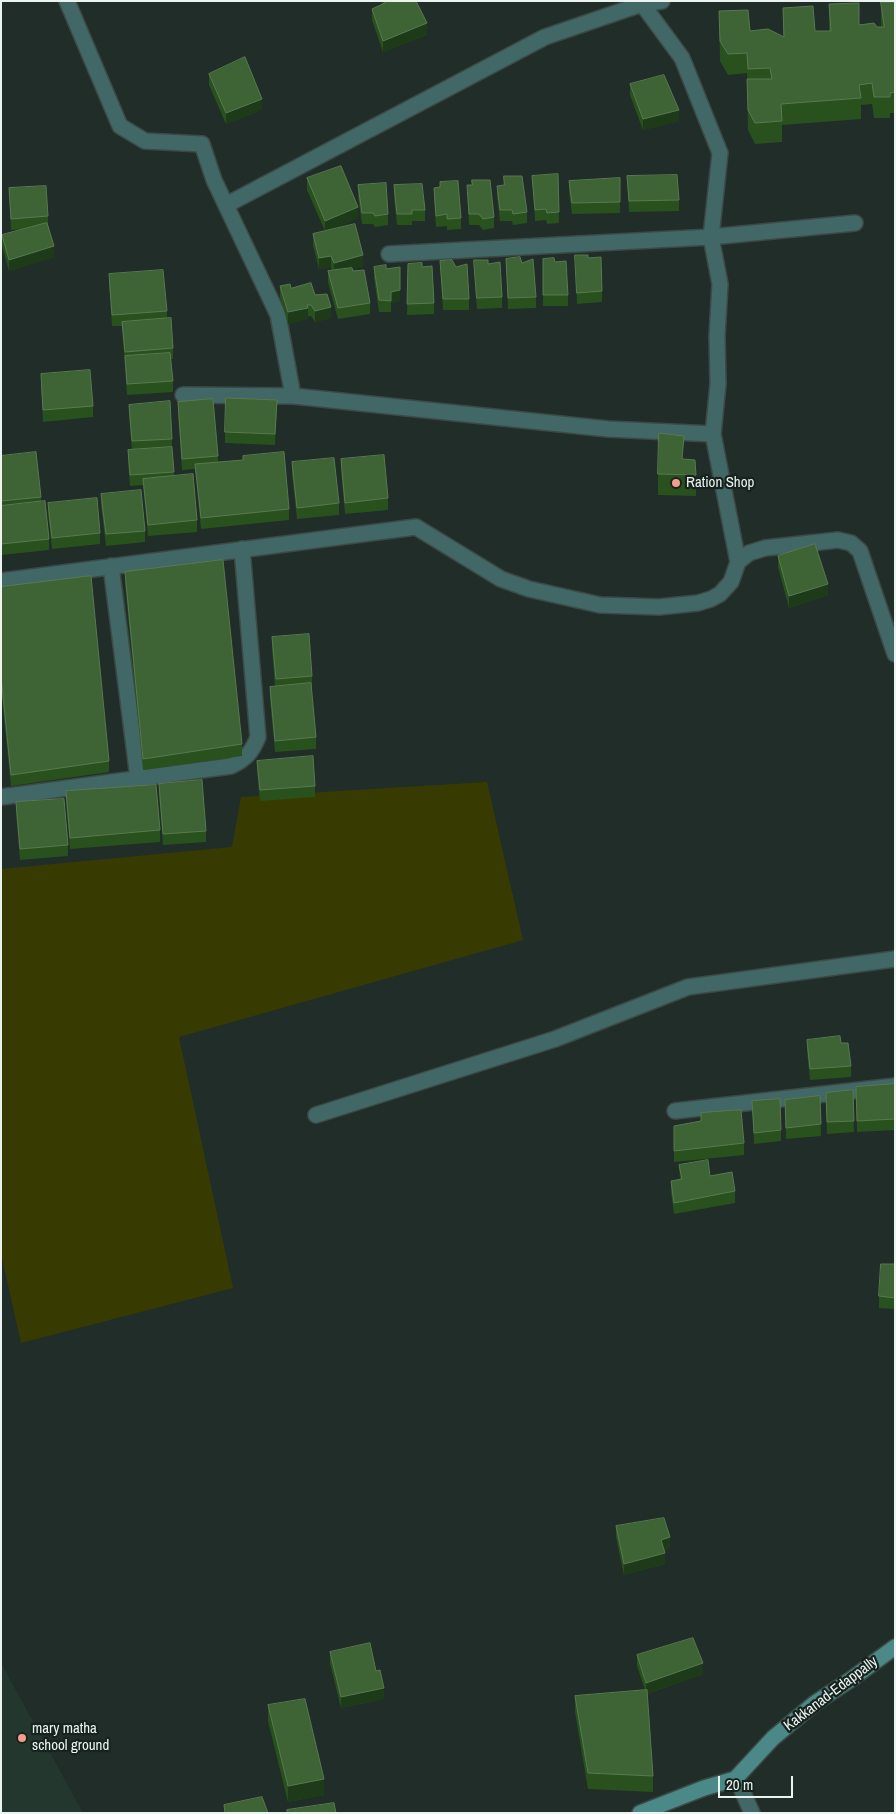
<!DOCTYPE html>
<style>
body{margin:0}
#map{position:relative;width:896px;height:1814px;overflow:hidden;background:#212d28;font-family:"Archivo Narrow",sans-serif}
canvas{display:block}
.frame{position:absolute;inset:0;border:2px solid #ebf3f0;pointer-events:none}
.scale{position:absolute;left:718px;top:1776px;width:75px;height:22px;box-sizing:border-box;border:2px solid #ebf3f0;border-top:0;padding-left:6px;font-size:15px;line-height:18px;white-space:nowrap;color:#ebf3f0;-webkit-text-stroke:4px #17231e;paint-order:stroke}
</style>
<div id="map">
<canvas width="896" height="1814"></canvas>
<div class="frame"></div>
<div class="scale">20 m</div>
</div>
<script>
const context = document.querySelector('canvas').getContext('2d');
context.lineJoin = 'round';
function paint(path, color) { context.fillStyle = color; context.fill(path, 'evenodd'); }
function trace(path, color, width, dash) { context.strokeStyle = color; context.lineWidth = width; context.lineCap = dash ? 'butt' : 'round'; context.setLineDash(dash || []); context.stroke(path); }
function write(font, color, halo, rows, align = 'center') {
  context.font = font + ' "Archivo Narrow",sans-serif'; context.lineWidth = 4.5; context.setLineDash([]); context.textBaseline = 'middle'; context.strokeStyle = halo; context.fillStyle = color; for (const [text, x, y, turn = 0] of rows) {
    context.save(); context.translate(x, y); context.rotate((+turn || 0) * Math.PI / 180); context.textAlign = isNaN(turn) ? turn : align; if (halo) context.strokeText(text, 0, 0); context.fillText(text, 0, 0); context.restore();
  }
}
paint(new Path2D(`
 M1,1663L83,1813H1Z`), '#24372f');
paint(new Path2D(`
 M487,782L523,940L179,1037L233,1288L21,1343L1,1253V869L232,847L241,797Z`), '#383b01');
const street = new Path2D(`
 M67,1L120,126L145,141L202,144L214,180L278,315L293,396
 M226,205L545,37L642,4L662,1
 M389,254L711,237L855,223
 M183,395L293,396L608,429L713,434L718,384L717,336L720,284L711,237L720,153L682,58L640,1
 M713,434L738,562
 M111,566L138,778
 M1,581L416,527L501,579L529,589L600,605L659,607L698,603L711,599L720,594L731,582L738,562L749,553L765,548L838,540L851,543L860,551L895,654
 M1,797L231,766C246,759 252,752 258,737L242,549
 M675,1111L895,1086
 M316,1115L555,1039L688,987L895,959
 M735,1779L741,1788L752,1813`);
const secondary = new Path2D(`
 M640,1813L704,1788L735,1779L773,1738L815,1703L850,1680L895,1647`);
trace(street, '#3d4944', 18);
trace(secondary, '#3d4944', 18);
trace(street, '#416766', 15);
trace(secondary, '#4a8987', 15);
paint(new Path2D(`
 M382,1H416L427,35L383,52L372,20V9L382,5Z
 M881,2H895V113H890V118H874L872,104L861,105V119L782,125V142L755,144L748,130L747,73L728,75L720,61L719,11L750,31L783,37V8L815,31H829V4L859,25L881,27Z
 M209,74L262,110L226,124L209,85Z
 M630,84L679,121L643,130L630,95Z
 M558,174L559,223L547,224L546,220L535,221L532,176Z
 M504,176L527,212V223L513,225L512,221H500L497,197V186L504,185Z
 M627,176L679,200V211L629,212Z
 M307,178L358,218L330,230L363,266L352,269L353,271L370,303V314L338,319L328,282V271L332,270L331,267L319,269L313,245V234L325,231L307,190Z
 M620,178V213L572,214L569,192V181Z
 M440,182L461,218V229L447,230V226L436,227L434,199V188L440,187Z
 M358,185L388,214V225L375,227L373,224H362L358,196Z
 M394,185L425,210V221H412V225H397L394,197Z
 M467,185L494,217V228L483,230L479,225H469Z
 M9,188L48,216V224L54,257L9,271L2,246V235L24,229L11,230Z
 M575,255L588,258L602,291V302L577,304Z
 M506,259L522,263L536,297V308L508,309Z
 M543,259L555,262L568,295V306H543Z
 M474,260L488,264L502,297V308L477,309L474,271Z
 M440,261L469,299V310H443Z
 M408,264L422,267L434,303V314L407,315Z
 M374,267L386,269L400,301L391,303V312H379L374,278Z
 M109,274L167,311V319L173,348V359H171L173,381V392L127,395L122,326H112L109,285Z
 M280,286L315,295L331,318L315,322L311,316H308V319L288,324L280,297Z
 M41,374L93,406V417L43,422L41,386Z
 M178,402L218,456V462L289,509V520L201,529L195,469L182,470L178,413Z
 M129,405L172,439V450L174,476L197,520V532L148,536L143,485L130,486L128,461V450H132L129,416Z
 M277,411L275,445L225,443V432Z
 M1,456L41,497V502L49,539V550L1,555Z
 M341,459L388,498V510L345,514L341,470Z
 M683,459L696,475V496L658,495V474Z
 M292,462L339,503V515L297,519L292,474Z
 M101,494L145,531V542L106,546L101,505Z
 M48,503L100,533V544L52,549L48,514Z
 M778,556L828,595L789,608L778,567Z
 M125,572L242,744V756L143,770L125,583Z
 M1,587L109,761V772L11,786L1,687Z
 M272,637L312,676V687H311L316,737V749L275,752L270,698V687L275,686L272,649Z
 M257,761L315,786V797L260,801L257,772Z
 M159,784L206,831V842L163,845L159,795Z
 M66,791L160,830V842L70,849L66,802Z
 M16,802L68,845V856L20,860L16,813Z
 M807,1040L841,1043L851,1066V1077L810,1080L807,1051Z
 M895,1084V1130L857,1132L856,1087Z
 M853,1090L854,1132L827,1134L826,1093Z
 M820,1096L821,1136L786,1139L785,1100Z
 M752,1101L781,1130V1141L754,1144Z
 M674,1126L744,1143V1155L674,1162Z
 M679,1165L710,1176L735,1191V1203L674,1214L671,1192V1181L680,1180Z
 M895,1264V1309L879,1308V1296Z
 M616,1526L670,1548L664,1550L665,1564L624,1575L616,1537Z
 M330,1652L376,1671L384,1699L341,1708L330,1663Z
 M637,1655L703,1674L647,1694L653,1776V1792L588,1789L575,1712V1696L645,1690L637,1666Z
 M268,1705L324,1795L288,1802L268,1721Z`), '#29511e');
paint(new Path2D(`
 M427,23V35L383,52V41Z
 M262,99V110L226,124V113Z
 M679,110V121L643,130V119Z
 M358,207V218L325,232V221Z
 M54,246V257L9,271V260Z
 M363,255V266L334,274V263Z
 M331,256V267L319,269V258Z
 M400,290V301L391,303V312V292Z
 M331,307V318L315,322V311Z
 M308,308V319L288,324V312Z
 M277,400V411L275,445V434Z
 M828,584V595L789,608V596Z
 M670,1537V1548L661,1551V1540Z
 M665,1553V1564L624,1575V1564Z
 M703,1663V1674L646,1694V1683Z
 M384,1688V1699L341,1708V1697Z
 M324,1779V1795L288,1802V1786Z`), '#1d3b18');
const building = new Path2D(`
 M384,1H416L427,23L383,41L372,9L385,3Z
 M881,2H895V92L890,93V97H874L872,83L859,85L861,98L781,104L782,121L755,123L748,110L747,79H772L770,68L748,69L747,53L728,54L720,41L719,11L748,10L750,31L768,29L784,37L783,8L813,6L815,31H831L829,4L859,3V25L874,23L877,27H884Z
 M245,57L262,99L226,113L209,74Z
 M664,75L679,110L643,119L630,84Z
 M341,166L358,207L325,221L307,178Z
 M558,174L559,212L547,213L546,209L535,210L532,176Z
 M677,175L679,200L629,201L627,176Z
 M504,176H522L527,212L513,214L512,210H500L497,186L504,185Z
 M620,178V202L572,203L569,181Z
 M472,180H490L494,217L483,219L479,214H469L467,185H472Z
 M458,181L461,218L447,219V214L436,216L434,188L440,187V182Z
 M386,183L388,214L375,216L373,213H362L358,185Z
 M422,184L425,210H412V214H397L394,185Z
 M46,186L48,216L11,219L9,188Z
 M47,223L54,246L9,260L2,235Z
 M355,224L363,255L334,263L331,256L319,258L313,234Z
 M575,255H588V258L601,257L602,291L577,293Z
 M520,257L522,263L533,259L536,297L508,298L506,259Z
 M554,258L555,262L566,261L568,295H543V259Z
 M452,260L456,267L467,264L469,299H443L440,261Z
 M474,260H488V264L500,262L502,297L477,298Z
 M422,263V267L432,266L434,303L407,304L408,264Z
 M386,265V269L400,267V290L391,292V301L379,300L374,267Z
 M352,268L353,271L364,270L370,303L338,308L328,271Z
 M163,270L167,311L112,315L109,274Z
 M311,283L315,295L327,294L331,307L315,311L311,305H307L308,308L288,312L280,286L290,284L291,288Z
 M171,318L173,348L125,352L122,322Z
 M170,353L173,381L127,384L125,356Z
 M90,370L93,406L43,410L41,374Z
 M226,398L277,400L275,434L225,432Z
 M213,399L218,456L182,459L178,402Z
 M170,401L172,439L132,441L129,405Z
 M659,433L684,436L682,459L695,460L696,475L658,474Z
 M172,447L174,472L130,475L128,450Z
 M36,452L41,497L1,501V456Z
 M284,452L289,509L201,518L195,464L243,460V456Z
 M384,455L388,498L345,503L341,459Z
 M334,458L339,503L297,508L292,462Z
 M193,474L197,520L148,525L143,479Z
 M141,490L145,531L106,534L101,494Z
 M97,498L100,533L52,538L48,503Z
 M45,501L49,539L1,544V506Z
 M815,544L828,584L789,596L778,556Z
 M223,560L242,744L143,759L125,572Z
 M91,576L109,761L11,775L1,676V587Z
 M309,634L312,676L276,679L272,637Z
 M311,683L316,737L275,741L270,687Z
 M313,756L315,786L260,790L257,761Z
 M202,780L206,831L163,834L159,784Z
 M156,785L160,830L70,838L66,791Z
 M64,799L68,845L20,849L16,802Z
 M840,1036L841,1043H848L851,1066L810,1069L807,1040Z
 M895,1084V1119L857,1121L856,1087Z
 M853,1090L854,1121L827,1122L826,1093Z
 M820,1096L821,1124L786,1128L785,1100Z
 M780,1099L781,1130L754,1133L752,1101Z
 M741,1110L744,1143L674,1151V1126L701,1121V1113Z
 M708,1160L710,1176L732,1172L735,1191L674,1203L671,1181L682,1179L679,1165Z
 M881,1264H895V1298L879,1296Z
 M664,1518L670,1537L661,1540L665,1553L624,1564L616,1526Z
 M693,1638L703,1663L646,1683L637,1655Z
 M370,1643L376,1671L380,1670L384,1688L341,1697L330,1652Z
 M647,1690L653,1776L588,1773L575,1696Z
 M305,1699L324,1779L288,1786L268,1705Z
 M262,1797L268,1813H225L224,1805Z
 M334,1803L336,1813H287V1810Z`);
paint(building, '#3e6334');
trace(building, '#597952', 1);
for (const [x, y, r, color] of [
 [676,483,5,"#f49d8c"],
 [22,1738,5,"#f49d8c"]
]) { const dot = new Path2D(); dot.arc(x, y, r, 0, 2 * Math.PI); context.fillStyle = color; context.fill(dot); trace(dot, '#17231e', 2); }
write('15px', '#ebf3f0', '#17231e', [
 ["Ration Shop",686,483],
 ["mary matha",32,1729],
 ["school ground",32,1746]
], 'left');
write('15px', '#ebf3f0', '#17231e', [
 ["Kakkanad-Edappally",831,1694,-37]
]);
</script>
